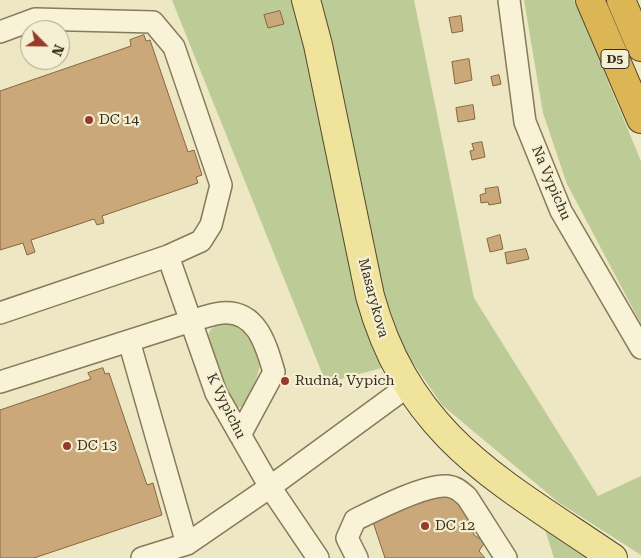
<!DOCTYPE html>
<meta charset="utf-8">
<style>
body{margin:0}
#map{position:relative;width:641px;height:558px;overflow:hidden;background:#ede7c3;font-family:"Roboto Serif",serif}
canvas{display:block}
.north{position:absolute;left:20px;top:20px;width:50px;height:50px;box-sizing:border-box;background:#f5f0d3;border:1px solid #a9a28b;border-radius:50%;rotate:113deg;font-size:14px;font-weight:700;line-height:20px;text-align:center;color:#372e1e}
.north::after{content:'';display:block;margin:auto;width:18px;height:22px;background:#963b2b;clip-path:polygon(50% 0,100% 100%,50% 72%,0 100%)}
</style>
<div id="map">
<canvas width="641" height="558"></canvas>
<div class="north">N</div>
</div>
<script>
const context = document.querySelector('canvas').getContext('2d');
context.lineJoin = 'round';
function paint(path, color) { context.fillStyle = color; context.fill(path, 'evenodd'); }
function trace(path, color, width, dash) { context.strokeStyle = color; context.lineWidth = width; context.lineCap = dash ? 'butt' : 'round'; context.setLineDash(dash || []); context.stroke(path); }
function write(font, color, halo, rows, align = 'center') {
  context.font = font + ' "Roboto Serif",serif'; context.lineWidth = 4.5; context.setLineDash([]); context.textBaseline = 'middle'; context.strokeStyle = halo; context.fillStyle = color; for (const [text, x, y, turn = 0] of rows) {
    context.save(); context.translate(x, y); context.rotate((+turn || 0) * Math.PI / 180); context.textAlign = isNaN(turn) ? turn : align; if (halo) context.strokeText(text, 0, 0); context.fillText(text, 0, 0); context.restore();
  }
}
paint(new Path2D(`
 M172,0H414L474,298L598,496L641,476V555L558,502L442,405L411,360L326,383Z
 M524,0H574L641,161V324L567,184L543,113Z
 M221,322L236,324L249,334L261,362L256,380L244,406L232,410L206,339L211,329Z
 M544,526L592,558H554Z`), '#bdcb97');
const building = new Path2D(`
 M280,11L284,24L268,28L264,15Z
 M461,16L463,31L452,33L449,18Z
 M144,35L146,41L150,40L188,152L194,150L202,175L196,177L198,183L102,216L104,223L97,225L94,219L31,240L35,252L27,255L23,243L0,250V91L131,46L130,40Z
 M469,59L472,80L455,84L452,62Z
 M499,75L501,84L493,86L491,77Z
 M473,105L475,119L458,122L456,108Z
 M482,142L485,157L472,160L470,151L474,150L472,144Z
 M498,187L501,203L489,205L488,202L481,203L480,195L486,193L485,189Z
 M500,235L503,249L490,252L487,239Z
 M526,249L529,259L507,264L505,253Z
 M103,368L105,374L109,373L147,485L153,483L162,515L34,558H0V410L91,379L88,373Z
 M446,494L478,521L473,531L474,535L485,542L479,551L485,558H385L372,519Z`);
paint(building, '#cba879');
trace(building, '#866740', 1);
const minor = new Path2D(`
 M509,0L525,122L561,211L641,348
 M0,32L35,19L153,22L174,47L221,185L211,225L201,241L168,256L0,313
 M168,256L216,393L270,487L318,558
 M129,341L187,544
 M0,382L191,321C201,318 212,314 222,313C257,310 266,345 274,372L240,435
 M142,558L187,544L270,487L408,386
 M357,558L347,538L355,520C375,510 425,484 447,486C456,487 460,491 467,497L506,558`);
const major = new Path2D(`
 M306,0L318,45L370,296C409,437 500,481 613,558`);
const highway = new Path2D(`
 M590,0L641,119
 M621,0L641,47`);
trace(minor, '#87795a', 24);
trace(major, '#55472e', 30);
trace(highway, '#55472e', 30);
trace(minor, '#f8f3d6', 21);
trace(major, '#f0e39b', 28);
trace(highway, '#dcb655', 28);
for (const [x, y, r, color] of [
 [89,120,5,"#963b2b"],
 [285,381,5,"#963b2b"],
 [67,446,5,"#963b2b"],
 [425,526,5,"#963b2b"]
]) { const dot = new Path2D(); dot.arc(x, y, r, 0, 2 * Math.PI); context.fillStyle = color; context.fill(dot); trace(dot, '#f5f0d3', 2); }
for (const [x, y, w] of [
 [615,59,28]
]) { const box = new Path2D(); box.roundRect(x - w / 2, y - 9.5, w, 19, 4); context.fillStyle = '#f5f0d3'; context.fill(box); trace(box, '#372e1e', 1); }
write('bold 12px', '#372e1e', null, [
 ["D5",615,59]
]);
write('14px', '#372e1e', '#f5f0d3', [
 ["DC 14",99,120],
 ["Rudná, Vypich",295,381],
 ["DC 13",77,446],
 ["DC 12",435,526]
], 'left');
write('14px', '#372e1e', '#f5f0d3', [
 ["Na Vypichu",551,183,67],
 ["Masarykova",373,298,75],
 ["K Vypichu",226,406,64]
]);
</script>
